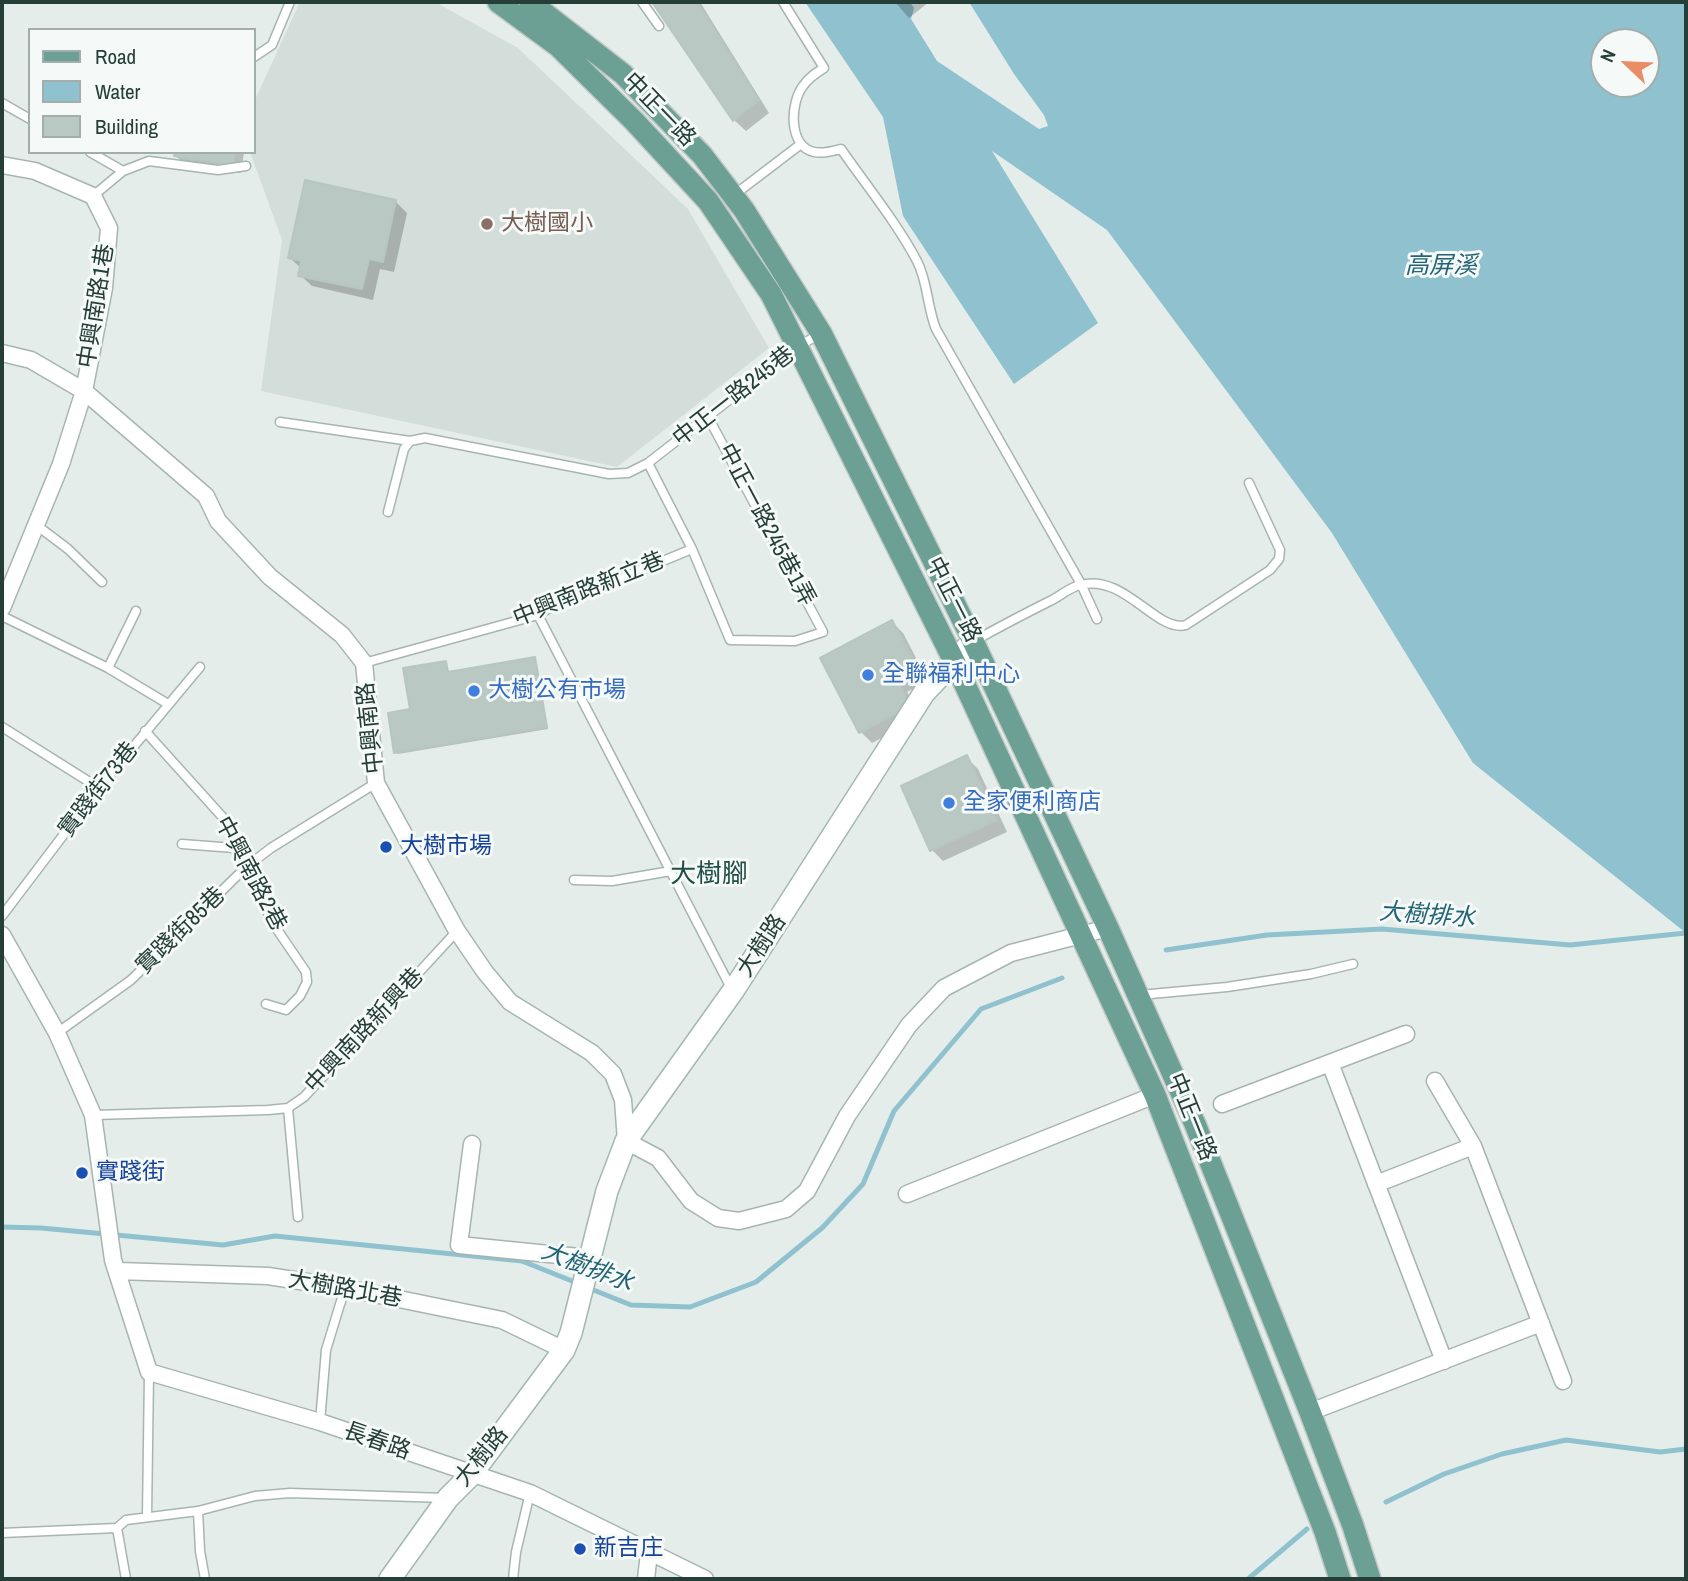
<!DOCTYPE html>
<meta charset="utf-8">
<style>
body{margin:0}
#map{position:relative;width:1688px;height:1581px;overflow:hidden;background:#e4edea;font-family:"Archivo Narrow",sans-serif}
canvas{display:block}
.frame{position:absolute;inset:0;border:4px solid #253e38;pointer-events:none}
.legend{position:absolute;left:28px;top:28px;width:228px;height:126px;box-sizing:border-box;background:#f5f9f7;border:2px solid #a2aeab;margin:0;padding:9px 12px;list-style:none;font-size:21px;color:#253e38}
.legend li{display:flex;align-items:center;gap:14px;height:35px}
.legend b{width:35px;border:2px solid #a2aeab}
.north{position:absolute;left:1590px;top:28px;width:70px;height:70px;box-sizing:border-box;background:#f5f9f7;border:2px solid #a2aeab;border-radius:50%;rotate:293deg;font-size:19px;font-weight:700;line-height:28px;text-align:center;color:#253e38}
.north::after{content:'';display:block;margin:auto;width:24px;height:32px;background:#ea8d66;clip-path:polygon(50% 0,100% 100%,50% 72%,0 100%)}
</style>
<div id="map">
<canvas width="1688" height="1581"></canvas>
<div class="frame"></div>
<ul class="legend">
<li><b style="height:9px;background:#6ca095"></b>Road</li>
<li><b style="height:19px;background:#90c1ce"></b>Water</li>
<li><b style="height:19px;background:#bac8c3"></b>Building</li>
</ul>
<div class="north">N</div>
</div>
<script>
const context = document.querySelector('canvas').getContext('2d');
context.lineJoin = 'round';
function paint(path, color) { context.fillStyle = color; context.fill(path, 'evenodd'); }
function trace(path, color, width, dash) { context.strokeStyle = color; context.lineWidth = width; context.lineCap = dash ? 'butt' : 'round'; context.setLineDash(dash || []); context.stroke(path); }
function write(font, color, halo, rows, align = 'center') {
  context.font = font + ' "Archivo Narrow","Noto Sans TC",sans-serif'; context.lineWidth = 6; context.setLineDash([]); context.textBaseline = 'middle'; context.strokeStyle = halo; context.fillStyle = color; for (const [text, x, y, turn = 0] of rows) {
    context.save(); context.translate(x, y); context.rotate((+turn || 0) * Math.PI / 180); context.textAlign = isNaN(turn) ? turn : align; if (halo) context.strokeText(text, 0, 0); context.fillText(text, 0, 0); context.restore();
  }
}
paint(new Path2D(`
 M300,2H435L518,48L688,209L769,348L617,467L261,391L282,240L250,152H254V102Z`), '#d3ddd9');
paint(new Path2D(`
 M805,2H910L914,8L911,19L937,61L1039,129L1048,126L1044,115L1014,74L969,2H1686V933L1473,763L1332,533L1107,230L992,151L1098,323L1014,384L903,216L883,117ZM1604,42H1646V84H1604Z`), '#90c1ce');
paint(new Path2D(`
 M654,2H700L769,113L746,131L734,120Z
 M895,2H929L909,18Z
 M176,152H244L241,173L184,164L176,156Z
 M395,201L407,213L394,272L380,269L373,300L312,286L300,275L302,269L290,258Z
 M892,622L903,633L928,681L907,692L921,717L872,743L861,732Z
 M534,659L548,729L398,754L396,752L412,711L445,663L449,674Z
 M966,757L978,769L1007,832L943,861L932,850Z`), '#0003');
trace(new Path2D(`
 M1166,950L1267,935L1382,929L1570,945L1686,933
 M2,1227L41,1228L223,1245L275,1236L522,1261L577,1283
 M586,1287L631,1305L690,1307L756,1282L822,1228L863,1184L894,1111L981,1009L1062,978
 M1386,1502L1444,1474L1502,1454L1566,1440L1660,1452L1686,1449
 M1248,1579L1307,1529`), '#90c1ce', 5);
const building = new Path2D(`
 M652,2H697L759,100L733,121Z
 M175,152H235L233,165L174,156Z
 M305,180L396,200L383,262L369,259L362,289L298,276L301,261L288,258Z
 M892,620L918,669L897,680L910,706L859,733L820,658Z
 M535,657L547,727L394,753L388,713L410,709L403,668L446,661L448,672Z
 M967,755L997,820L930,851L901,786Z`);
paint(building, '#bac8c3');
trace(building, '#b7c6c1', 2);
const lane = new Path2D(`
 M642,2L659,26
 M783,2L824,68C816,73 808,78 803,86C790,103 788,146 814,152C823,154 833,151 841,149C866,185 897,223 917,261C928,282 927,307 936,329L1081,584L1097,619
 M254,57L272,45L290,2
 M2,103L30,119
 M90,152L123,171L149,161L218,170L246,166
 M734,195L801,144
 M93,196L123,171
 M280,422L410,441
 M648,463L692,549L730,640L795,641L823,632L708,417
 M388,512L404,449L410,441L425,438L609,474L628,473L648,463L796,348L821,333
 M35,524L68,549L102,582
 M538,615L731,988
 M2,616L108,668L168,704
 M976,640C1001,626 1026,613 1052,600C1061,595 1071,587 1080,585C1125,573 1156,633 1186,625L1270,570L1279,559L1280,550L1249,483
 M364,663L538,615L551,607L692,549
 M108,668L136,611
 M2,727L99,788
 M145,731L227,822L234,848L274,925L306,972L307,982L300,996L286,1010L266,1004
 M182,844L234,848
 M574,880L612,881L671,871
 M2,916L99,788L200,667
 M1140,995L1227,987L1311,974L1353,964
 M57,1033L131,980L245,868L271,848L376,783
 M288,1108L298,1217
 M93,1115L268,1110L288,1108L304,1097L457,931
 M320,1422L326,1350L345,1288
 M198,1511L200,1551L205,1579
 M147,1517L149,1373
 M2,1533L117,1528
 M126,1579L117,1528L126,1520L198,1511L255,1496L290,1493L445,1498
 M513,1579L516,1552L530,1493`);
const street = new Path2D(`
 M2,165L35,171L93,196L109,228L104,288L84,391L61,464L2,608
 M2,353L31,360L84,391L206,496L218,521L270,577L342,635L364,663L376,783L457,931L485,972L510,1002L592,1053L613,1074L623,1100L626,1141L658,1158L691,1201L718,1218L739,1221L786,1209L807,1191L847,1116L909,1025L944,988L1011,953L1108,928
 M2,935L57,1033L93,1115L113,1260L149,1372L320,1422L530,1493L705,1579
 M1330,1063L1444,1361
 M1435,1081L1473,1146L1563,1381
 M1222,1104L1406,1034
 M472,1144L459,1245L589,1258
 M1376,1184L1473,1146
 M907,1194L1155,1095
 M118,1271L268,1276L345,1288L502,1320L564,1350
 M1310,1412L1541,1323
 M646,1579L649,1553`);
const secondary = new Path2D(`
 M390,1579L448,1498L471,1475L564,1350L571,1333L607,1191L626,1141L733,991L924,693L973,641`);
const primary = new Path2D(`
 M498,2L558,46L634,121L708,201L771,294L954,661L1155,1095L1325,1532L1340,1579
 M530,2L623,74L702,155L744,210L821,333L973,641L1108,928L1195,1124L1310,1412L1353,1526L1370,1579`);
trace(lane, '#a7b5b1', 11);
trace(street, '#a7b5b1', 19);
trace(secondary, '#a3b8b2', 24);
trace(primary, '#c2c9c7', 24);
trace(lane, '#fff', 8);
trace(street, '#fff', 16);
trace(secondary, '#fff', 21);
trace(primary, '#6ca095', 21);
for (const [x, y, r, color] of [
 [487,224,7,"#8d6e63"],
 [868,675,7,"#3f7fe0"],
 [474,691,7,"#3f7fe0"],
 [949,803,7,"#3f7fe0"],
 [386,847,7,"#1a4fb4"],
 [82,1173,7,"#1a4fb4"],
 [580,1549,7,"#1a4fb4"]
]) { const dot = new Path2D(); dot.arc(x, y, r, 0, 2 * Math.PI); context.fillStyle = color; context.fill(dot); trace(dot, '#f5f9f7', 2.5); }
write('23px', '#253e38', '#f5f9f7', [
 ["中正一路",659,110,46],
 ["中興南路1巷",97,306,-81],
 ["中正一路245巷",734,397,-38],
 ["中正一路245巷1弄",766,525,62],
 ["中興南路新立巷",589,590,-22],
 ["中正一路",953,600,63],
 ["中興南路",371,728,-96],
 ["實踐街73巷",99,790,-52],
 ["中興南路2巷",250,874,62],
 ["實踐街85巷",181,931,-44],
 ["大樹路",762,946,-57],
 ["中興南路新興巷",365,1031,-47],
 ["中正一路",1191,1117,68],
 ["大樹路北巷",345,1290,10],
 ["長春路",377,1442,19],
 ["大樹路",482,1457,-51]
]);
write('23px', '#785e54', '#f5f9f7', [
 ["大樹國小",501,224]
], 'left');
write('23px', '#366cbe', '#f5f9f7', [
 ["全聯福利中心",882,675],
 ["大樹公有市場",488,691],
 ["全家便利商店",963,803]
], 'left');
write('23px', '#164399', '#f5f9f7', [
 ["大樹市場",400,847],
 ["實踐街",96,1173],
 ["新吉庄",594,1549]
], 'left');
write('italic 24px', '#226476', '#f5f9f7', [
 ["高屏溪",1441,267],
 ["大樹排水",1427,916,4],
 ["大樹排水",587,1268,21]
]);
write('26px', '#214f46', '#f5f9f7', [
 ["大樹腳",709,875]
]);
</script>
